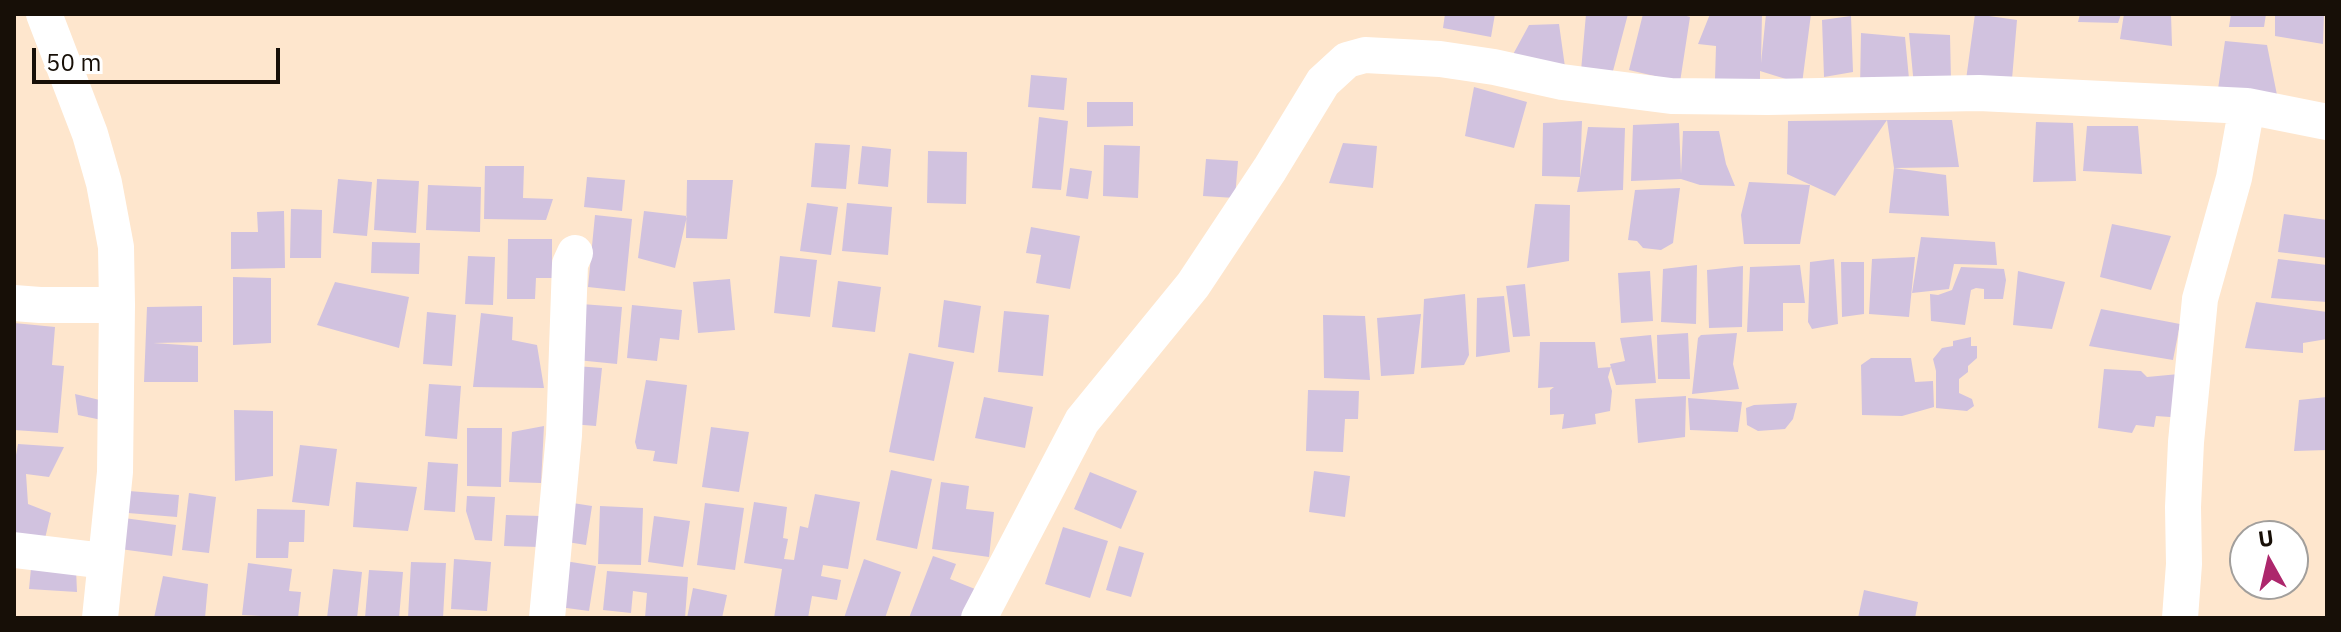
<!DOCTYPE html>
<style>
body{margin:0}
#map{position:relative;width:2341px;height:632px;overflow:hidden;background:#fee6cd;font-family:"IBM Plex Sans",sans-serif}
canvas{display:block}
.frame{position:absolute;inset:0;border:16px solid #170f07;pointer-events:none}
.north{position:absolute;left:2229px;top:520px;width:80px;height:80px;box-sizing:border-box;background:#fff;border:2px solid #a29f9c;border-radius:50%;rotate:352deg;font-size:22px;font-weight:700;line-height:32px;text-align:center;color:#170f07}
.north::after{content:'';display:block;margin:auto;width:28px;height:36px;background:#ad276c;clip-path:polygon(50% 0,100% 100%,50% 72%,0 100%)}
.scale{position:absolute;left:32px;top:48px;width:248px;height:36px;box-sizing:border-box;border:4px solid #170f07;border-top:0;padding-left:10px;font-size:24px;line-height:28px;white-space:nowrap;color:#170f07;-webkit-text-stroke:6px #fff;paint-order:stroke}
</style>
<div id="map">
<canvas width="2341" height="632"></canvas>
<div class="frame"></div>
<div class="north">U</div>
<div class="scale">50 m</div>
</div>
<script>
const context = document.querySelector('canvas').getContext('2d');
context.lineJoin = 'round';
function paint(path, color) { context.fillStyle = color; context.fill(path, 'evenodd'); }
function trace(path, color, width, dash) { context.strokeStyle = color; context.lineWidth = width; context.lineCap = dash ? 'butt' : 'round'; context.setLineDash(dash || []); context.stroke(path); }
paint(new Path2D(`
 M1445,14H1495L1491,37L1443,28Z
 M1586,14H1628L1613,71H1581Z
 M1643,14H1680L1690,17L1680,82L1629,70Z
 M1710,14H1762L1761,63L1766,14H1811L1802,84L1760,71V82L1715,79L1716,46L1698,44Z
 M1975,14L2017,20L2011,91L1965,87Z
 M2080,14H2121L2118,23L2078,22Z
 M2124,14H2171L2172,46L2120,39Z
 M2231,14H2266L2264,27H2229Z
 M2275,14H2324L2323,44L2275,36Z
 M1851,16L1853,72L1824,77L1822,20Z
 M1559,24L1565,67L1510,60L1529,25Z
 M1861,33L1905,37L1910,89L1860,88Z
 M1909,33L1950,35L1951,81L1914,86Z
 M2225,41L2267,45L2278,100L2217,96Z
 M1031,75L1067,78L1064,110L1028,107Z
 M1474,87L1527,102L1514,148L1465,136Z
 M1087,102H1133V126L1087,127Z
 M1039,117L1068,121L1061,190L1032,188Z
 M1887,120H1952L1959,167L1894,168Z
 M1887,120L1835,196L1787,174L1788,121Z
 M1582,121L1580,177L1588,127L1625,128L1623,190L1577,192L1580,177L1542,176L1543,123Z
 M2036,122L2073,123L2076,181L2033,182Z
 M1679,123L1681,174L1683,131H1719L1726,164L1735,186L1700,185L1681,179L1631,181L1633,125Z
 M2087,126H2138L2142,174L2083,171Z
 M815,143L850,145L846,189L811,187Z
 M1343,143L1377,146L1373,188L1329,183Z
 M1104,145L1140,146L1138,198L1103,196Z
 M862,146L891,149L888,187L858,184Z
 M928,151L967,152L966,204L927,203Z
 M1206,159L1238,161L1235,198L1203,196Z
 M485,166H524L523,198L553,199L546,220L484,219Z
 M1070,168L1092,171L1088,199L1066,196Z
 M1894,168L1946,175L1949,216L1889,213Z
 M587,177L625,180L622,211L584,207Z
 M338,179L372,182L367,236L333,233Z
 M377,179L419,181L416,233L374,230Z
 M687,180H733L727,239L686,238Z
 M1749,182L1810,185L1800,244H1744L1741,215Z
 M428,185L481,187L480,232L426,230Z
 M1680,188L1673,243L1661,250L1643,248L1637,241L1628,240L1635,190Z
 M807,203L838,207L831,255L800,251Z
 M847,203L892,207L888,255L842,251Z
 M1535,204L1570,205L1569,261L1527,268Z
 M291,209L322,210L321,258H290Z
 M284,211L285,268L231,269V232H258L257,212Z
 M644,211L687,216L675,268L638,258Z
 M2284,214L2327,220V258L2278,252Z
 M595,215L632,219L625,291L588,287Z
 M2112,224L2171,236L2151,290L2100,277Z
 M1031,227L1080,236L1070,289L1036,283L1041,255L1026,253Z
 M1921,237L1995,242L1997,265L1954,264L1949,289L1912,293Z
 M508,239H552V278H536L535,299H507Z
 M372,242L420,243L419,274L371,273Z
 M468,256L495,257L493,305L465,304Z
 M780,256L817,260L810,317L774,313Z
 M1915,257L1909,317L1869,314L1872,259Z
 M1834,259L1838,324L1812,329L1808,322L1810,262Z
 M2278,259L2327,265V302L2271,298Z
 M1841,262H1864V314L1842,317Z
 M1697,265L1696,324L1661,322L1663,269Z
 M1800,265L1805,303H1783V331L1747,332L1750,267Z
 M1743,266L1742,327L1709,328L1707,270Z
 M1961,267L2004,269L2006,280L2003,299H1984V289L1976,288L1971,290L1965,325L1931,321L1930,294L1938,295L1952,290Z
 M1650,271L1653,321L1621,323L1618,273Z
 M2018,271L2065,282L2052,329L2013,325Z
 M233,277L271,278V343L233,345Z
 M730,279L735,330L698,333L693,282Z
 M838,281L881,287L875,332L832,327Z
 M335,282L409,297L399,348L317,325Z
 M1525,284L1530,336L1513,337L1506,286Z
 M1465,294L1469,355L1464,365L1421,368L1424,299Z
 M1504,296L1510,352L1476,357L1477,298Z
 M944,300L981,306L974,353L938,347Z
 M2256,302L2327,312V339L2303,343V353L2245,348Z
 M581,304L622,307L617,364L577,360Z
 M632,305L682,310L679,340L660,338L657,361L627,358Z
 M202,306V342L153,343L198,346V382H144L147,307Z
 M2101,309L2180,324L2173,360L2089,346Z
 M1004,311L1049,315L1043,376L998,372Z
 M427,312L456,315L452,366L423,364Z
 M481,313L513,317L512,340L537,345L544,388L473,387Z
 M1421,314L1414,374L1381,376L1377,318Z
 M1323,315L1365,316L1370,380L1324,378Z
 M14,323L55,327L52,365L64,366L58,433L14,430Z
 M1688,333L1690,379H1658L1657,335Z
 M1737,333L1733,364L1739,389L1692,394L1698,338L1701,335Z
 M1651,335L1656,383L1616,385L1610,364L1625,361L1620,338Z
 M1971,337V346H1977V358L1968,366V372L1959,379V393L1972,399L1974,406L1967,411L1936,408V371L1933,359L1942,348L1953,346V341Z
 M1540,342H1595L1598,368L1611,367L1608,377L1612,391L1610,411L1595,414L1596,424L1562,429L1564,414L1550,415V390L1554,387L1538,388Z
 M909,353L954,362L934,461L889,452Z
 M1871,358H1911L1915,382L1933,381L1934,407L1902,416L1862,415L1861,365Z
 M576,366L602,368L596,426L571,424Z
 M2104,369L2141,371L2147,377L2179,374L2184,418L2156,416L2154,427L2136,425L2132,433L2098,428Z
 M646,380L687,385L677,464L653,461L655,451L637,449L635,442Z
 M429,384L461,386L457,439L425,436Z
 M1308,390L1359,391L1358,419H1345L1343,452L1306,451Z
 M75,394L112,403L111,422L78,415Z
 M1686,396L1685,437L1638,443L1635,399Z
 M984,397L1033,407L1025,448L975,438Z
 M2327,397V450L2294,451L2299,400Z
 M1688,398L1742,402L1738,432L1690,430Z
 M1797,403L1793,419L1785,429L1758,431L1747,425L1746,408L1754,405Z
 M234,410L273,411V476L235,481Z
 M544,426L541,483L509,482L512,432Z
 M711,427L749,432L739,492L702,487Z
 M467,428H502L501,487L467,486Z
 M18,444L64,447L49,477L26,474L28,504L51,513L43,547L14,546V466Z
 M300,445L337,449L329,506L292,502Z
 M428,462L458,464L455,512L424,510Z
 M891,470L932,479L917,549L876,540Z
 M1314,471L1350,476L1345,517L1309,512Z
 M1090,472L1137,491L1121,529L1074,509Z
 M356,482L417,487L408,531L353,527Z
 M941,482L969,486L966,509L994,512L989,557L932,549Z
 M129,491L179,495L177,517L128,513Z
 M189,493L216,497L209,553L182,550Z
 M815,494L860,502L848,569L823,565L821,576L841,580L837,600L812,596L808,618H774L782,569L744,563L754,502L787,507L783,538L788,539L784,559L794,560L800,526L808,528Z
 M467,496L495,497L492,541L475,540L466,511Z
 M566,502L592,506L586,545L561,541Z
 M705,503L744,508L735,570L697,565Z
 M600,506L643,508L641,565L598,564Z
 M257,509L305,510L304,542H289L288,558H256Z
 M506,515L541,516L539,547L504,546Z
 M654,516L690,521L683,567L648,562Z
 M124,518L176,525L172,556L120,549Z
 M1063,527L1108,541L1090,598L1045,584Z
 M1119,546L1144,553L1131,597L1106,590Z
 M933,556L956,564L950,579L980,591L969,618H909Z
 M454,559L491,562L487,611L451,609Z
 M864,559L901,572L885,618H844Z
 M565,561L596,566L589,611L559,607Z
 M411,562L446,563L443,618H408Z
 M248,563L292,569L289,591L301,592L298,618L242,615Z
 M31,568L76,569L77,592L29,589Z
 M333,569L362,572L357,618H327Z
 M369,570L403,572L399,618H365Z
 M607,571L688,577L685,618H645L647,593L633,591L631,613L603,610Z
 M163,576L208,584L205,618H154Z
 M693,588L727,595L722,618H687Z
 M1864,590L1918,602L1915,618H1858Z`), '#d1c2df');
trace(new Path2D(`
 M44,14L90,134L104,183L116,247L117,305L115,472L100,618
 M2247,106L2327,122
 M14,303L40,305H117
 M14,550L105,561
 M547,618L564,435L570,264L575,253
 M979,618L1082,421L1193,285L1270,169L1323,82L1347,60L1365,55L1440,59L1494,67L1562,82L1671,96L1768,97L1979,93L2247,106L2234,178L2200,299L2186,442L2183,507L2184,564L2180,618`), '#fff', 36);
</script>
